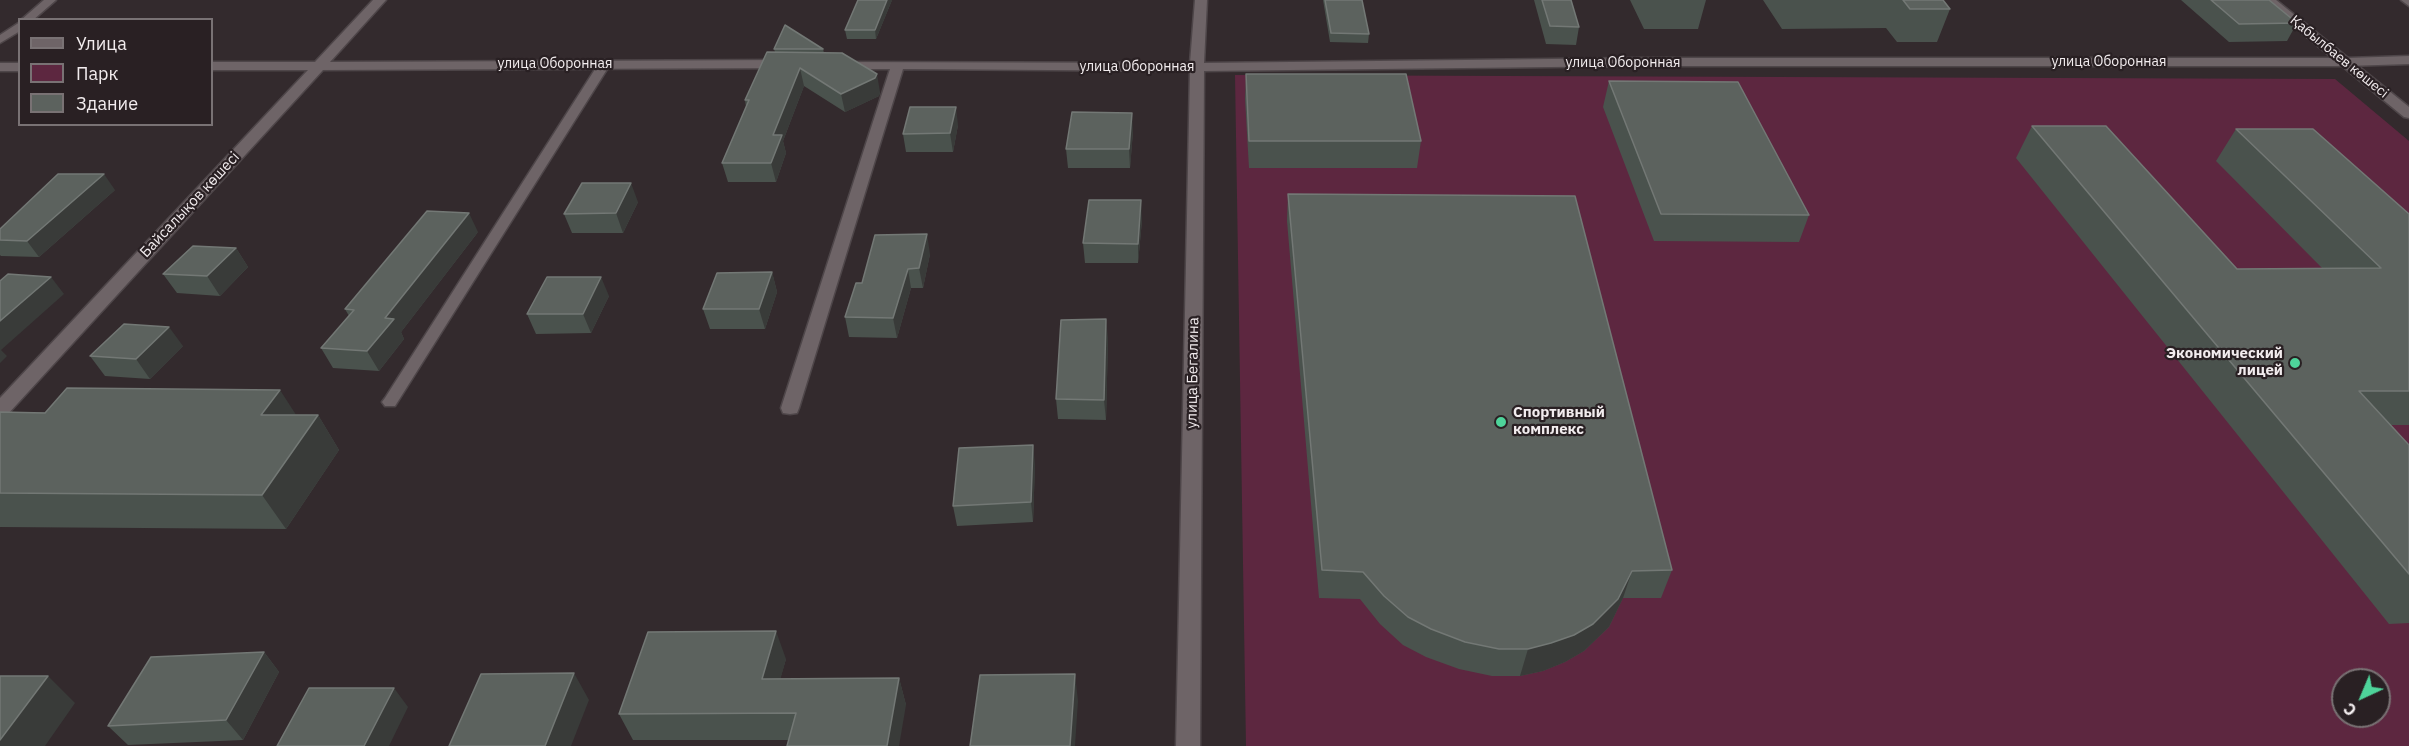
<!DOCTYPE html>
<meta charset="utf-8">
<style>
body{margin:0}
#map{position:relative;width:2409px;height:746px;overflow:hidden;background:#332a2d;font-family:"IBM Plex Sans",sans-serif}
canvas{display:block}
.legend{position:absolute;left:18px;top:18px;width:195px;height:108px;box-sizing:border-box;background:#292023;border:2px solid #797274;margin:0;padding:8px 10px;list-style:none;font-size:18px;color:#f2ecee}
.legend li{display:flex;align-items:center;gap:12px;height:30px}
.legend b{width:30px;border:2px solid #797274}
.north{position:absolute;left:2331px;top:668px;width:60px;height:60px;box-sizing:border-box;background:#292023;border:2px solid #797274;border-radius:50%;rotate:224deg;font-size:16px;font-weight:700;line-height:24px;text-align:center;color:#f2ecee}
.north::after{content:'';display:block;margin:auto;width:21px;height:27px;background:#4ed39a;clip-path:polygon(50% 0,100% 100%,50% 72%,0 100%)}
</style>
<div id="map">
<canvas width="2409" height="746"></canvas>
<ul class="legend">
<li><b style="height:8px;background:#6e6467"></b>Улица</li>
<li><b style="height:16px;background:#5d2740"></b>Парк</li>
<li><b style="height:16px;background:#5c625e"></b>Здание</li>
</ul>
<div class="north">С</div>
</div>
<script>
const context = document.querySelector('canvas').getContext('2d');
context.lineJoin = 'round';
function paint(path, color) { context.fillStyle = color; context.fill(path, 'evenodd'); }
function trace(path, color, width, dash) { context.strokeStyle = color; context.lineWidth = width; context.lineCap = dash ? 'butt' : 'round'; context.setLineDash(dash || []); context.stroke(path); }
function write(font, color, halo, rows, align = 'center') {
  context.font = font + ' "IBM Plex Sans",sans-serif'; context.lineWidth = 4.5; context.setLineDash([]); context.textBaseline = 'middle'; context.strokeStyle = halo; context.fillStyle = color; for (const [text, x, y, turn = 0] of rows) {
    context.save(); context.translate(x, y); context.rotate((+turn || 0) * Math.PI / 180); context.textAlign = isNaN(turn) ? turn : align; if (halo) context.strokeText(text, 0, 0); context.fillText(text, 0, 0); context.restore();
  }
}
paint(new Path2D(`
 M1235,75L2335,79L2409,141V746H1246ZM2343,680H2379V716H2343Z`), '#5d2740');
const lane = new Path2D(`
 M44,0H56L33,20H21Z
 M2401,0H2409V6Z
 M20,22V31L0,43V35Z
 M605,60L611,63L395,406H385L382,402L385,398L599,63Z`);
const street = new Path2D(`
 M373,0H386L330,62L786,60L793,64L786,68L323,70L7,415L0,417V398L308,70H212V62H315Z
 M1195,0H1207L1204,63L1638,58H2347L2409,56V64L2347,66H1638L1204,71L1200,746H1176L1190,71L903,69L799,408L797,413L790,414L783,413L781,408L890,69H837L830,65L832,62L1190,63Z
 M0,63H20V71H0Z`);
const secondary = new Path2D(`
 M2262,0H2276L2409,107V118L2404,117Z`);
trace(lane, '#4e4649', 3);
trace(street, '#4e4649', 3);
trace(secondary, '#4e4649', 3);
paint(lane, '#6e6467');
paint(street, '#6e6467');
paint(secondary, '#6e6467');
paint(new Path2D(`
 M892,0L876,39H847L845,30Z
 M1323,0H1362L1369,34L1368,43L1330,42Z
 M1534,0H1571L1579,27L1576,45L1546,44Z
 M1630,0H1706L1698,29H1644Z
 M1763,0H1943L1950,9L1937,42H1897L1886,28L1782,29Z
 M2181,0H2269L2297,23L2287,41L2229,42Z
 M774,49H823L824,53L880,92L879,96L845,112L804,86L783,141L786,153L776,182H728L722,163L746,107L745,100L775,52Z
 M1246,74L1421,141L1417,168H1249L1245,99Z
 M1609,81L1809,215L1799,242L1654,241L1603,107Z
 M958,125L953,152H906L903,134Z
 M2032,126L2237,269L2322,268L2216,161L2236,129L2409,214V425H2391L2409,445V623L2389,624L2016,158Z
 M1133,131L1130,168H1068L1066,149Z
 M115,190L39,257L1,256L0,255V229Z
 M1288,194L1672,570L1661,598H1623L1609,627L1584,651L1565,662L1543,671L1520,676H1492L1459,669L1426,657L1403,645L1380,624L1360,599L1319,598L1287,221Z
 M638,202L623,233H572L564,214Z
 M1142,220L1138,263H1085L1083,243Z
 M478,232L401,332L404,339L379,371L333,368L321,348L349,316L345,309Z
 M236,248L248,267L220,296L177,293L163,274Z
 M930,254L923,288H911L897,338L849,337L845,317L862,283Z
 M772,272L777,292L765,329H710L703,309Z
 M609,296L591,333L536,334L527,314Z
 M1108,338L1106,420L1058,419L1056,399Z
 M183,346L150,379L105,376L90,356Z
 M0,412L318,415L339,450L286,529L0,527Z
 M1035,464L1033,522L957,526L953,506Z
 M264,652L279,672L243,740L128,745L108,726Z
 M786,659L780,679L899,678L906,705L789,740H633L619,714Z`), '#4a524d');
paint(new Path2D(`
 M887,0H892L876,39L875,30Z
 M800,68L804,86L783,141L786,153L776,182L771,163L773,135Z
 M877,74L880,92L879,96L845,112L841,94Z
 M956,107L958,125L953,152L950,133Z
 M1132,113L1133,131L1130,168L1129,149Z
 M104,174L115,190L39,257L27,241Z
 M631,183L638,202L623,233L616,213Z
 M1141,200L1142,220L1138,263V244Z
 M469,213L478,232L401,332L404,339L379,371L367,351L385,318Z
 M927,234L930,254L923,288L919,268Z
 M236,248L248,267L220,296L207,276Z
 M908,269L911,288L897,338L893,318Z
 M772,272L777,292L765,329L759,309Z
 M51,277L64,294L1,350L7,356L0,363V321Z
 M601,277L609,296L591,333L583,314Z
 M1106,319L1108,338L1106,420L1104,400Z
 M169,327L183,346L150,379L136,359Z
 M280,390L302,424L261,415Z
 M318,415L339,450L286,529L262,495Z
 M1033,445L1035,464L1033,522L1031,502Z
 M1632,571L1623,598L1609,627L1584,651L1565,662L1543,671L1520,676L1528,649Z
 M776,631L786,659L773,706L762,679Z
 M264,652L279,672L243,740L226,720Z
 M574,673L589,700L571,746H545Z
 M1075,674L1078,701L1075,746H1070Z
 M48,676L75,703L45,746H0V740Z
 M899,678L906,705L899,746H887Z
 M394,688L408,707L389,746H364Z`), '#393b39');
const building = new Path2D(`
 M858,0H887L875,30H845Z
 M1325,0H1362L1369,34L1331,33Z
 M1542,0H1571L1579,27L1550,26Z
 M1903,0H1943L1950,9H1910Z
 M2211,0H2269L2297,23L2239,24Z
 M785,25L823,49H774Z
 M767,52L842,53L877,74L875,78L841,94L800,68L773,135H782L771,163H722L749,100H745Z
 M1246,74H1406L1421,141H1249Z
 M1609,81L1738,82L1809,215L1661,214Z
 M910,107H956L950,133L903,134Z
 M1072,112L1132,113L1129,149H1066Z
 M2032,126H2106L2237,269L2381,268L2236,129H2313L2409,214V391H2359L2409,445V574Z
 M58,174H104L27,241L0,240V229Z
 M582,183H631L616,213L564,214Z
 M1288,194L1575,196L1672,570L1632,571L1618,599L1593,624L1574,635L1551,643L1528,649H1499L1465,642L1431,629L1408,617L1384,596L1363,572L1322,570Z
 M1089,200H1141L1138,244L1083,243Z
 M427,211L469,213L385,318L394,319L367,351L321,348L354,310L345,309Z
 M927,234L919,268L908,269L893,318L845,317L856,283H862L875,235Z
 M193,246L236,248L207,276L163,274Z
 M772,272L759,309H703L717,273Z
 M8,274L51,277L0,321V281Z
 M547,277H601L583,314H527Z
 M1106,319L1104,400L1056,399L1061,320Z
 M124,324L169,327L136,359L90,356Z
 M67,388L280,390L261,415H318L262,495L0,493V412L45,413Z
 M1033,445L1031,502L953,506L959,448Z
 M776,631L762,679L899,678L887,746H787L796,713L619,714L648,632Z
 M264,652L226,720L108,726L151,657Z
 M574,673L545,746H449L481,674Z
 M1075,674L1070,746H970L980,675Z
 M0,676H48L0,740Z
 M309,688H394L364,746H277Z`);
paint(building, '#5c625e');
trace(building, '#737875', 1.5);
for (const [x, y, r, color] of [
 [2295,363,6,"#4ed39a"],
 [1501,422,6,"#4ed39a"]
]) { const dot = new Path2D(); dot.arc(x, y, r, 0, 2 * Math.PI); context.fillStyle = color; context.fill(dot); trace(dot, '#292023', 2); }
write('14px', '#f2ecee', '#292023', [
 ["Қабылбаев көшесі",2339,57,39],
 ["улица Оборонная",2109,62],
 ["улица Оборонная",1623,63],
 ["улица Оборонная",555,64],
 ["улица Оборонная",1137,67]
]);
write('15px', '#f2ecee', '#292023', [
 ["Байсалықов көшесі",190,205,-47],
 ["улица Бегалина",1193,373,-89]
]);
write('bold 15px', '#f2ecee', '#292023', [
 ["Экономический",2283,354],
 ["лицей",2283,371],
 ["Спортивный",1513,413,"left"],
 ["комплекс",1513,430,"left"]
], 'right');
</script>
